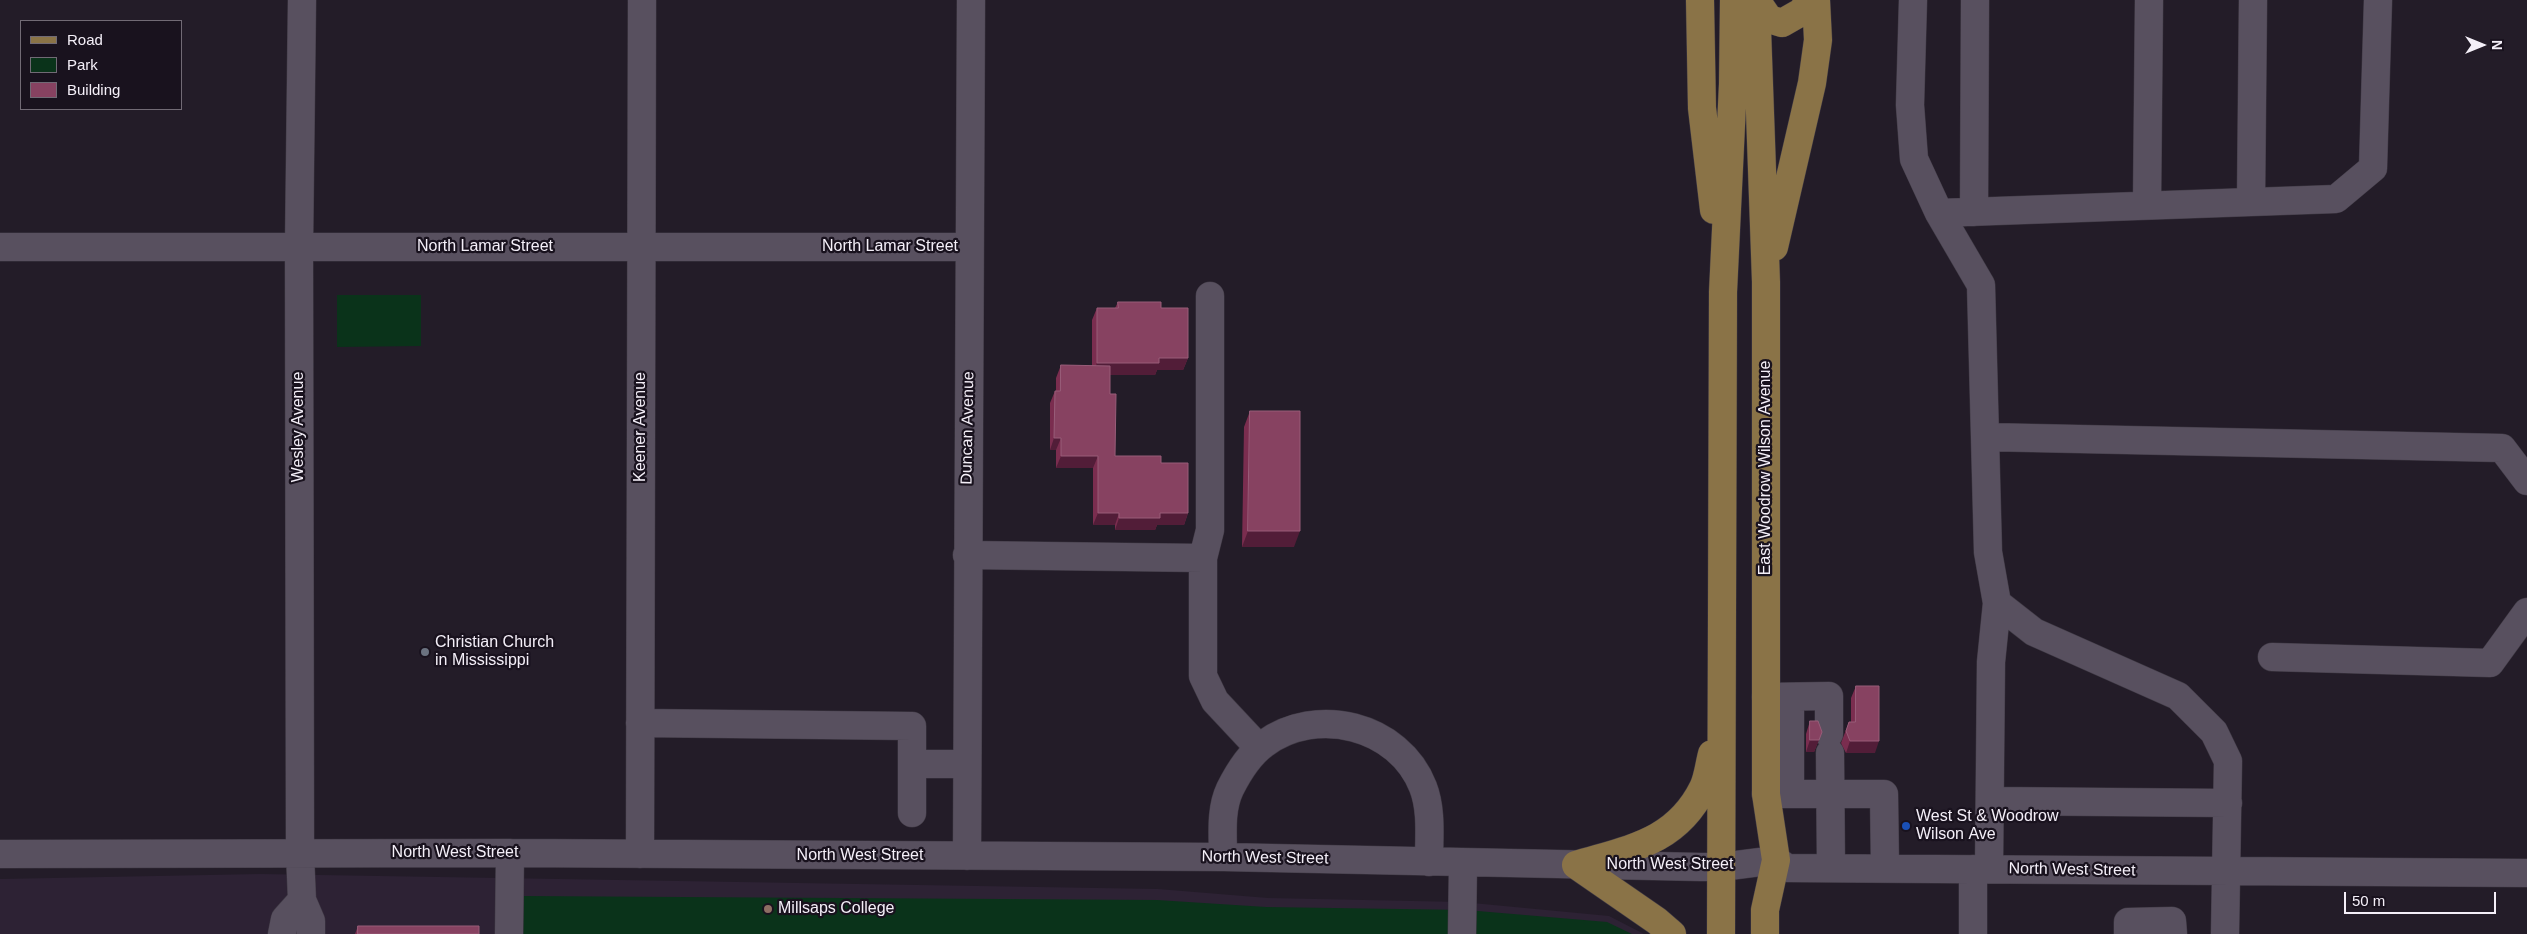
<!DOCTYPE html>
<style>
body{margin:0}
#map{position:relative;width:2527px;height:934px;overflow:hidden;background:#231c28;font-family:Arial,sans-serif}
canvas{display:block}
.legend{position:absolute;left:20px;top:20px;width:162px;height:90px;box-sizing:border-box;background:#19121e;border:1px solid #716a75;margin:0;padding:6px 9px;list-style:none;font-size:15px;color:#f4eff8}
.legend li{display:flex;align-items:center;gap:10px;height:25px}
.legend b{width:25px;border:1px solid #716a75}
.north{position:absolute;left:2457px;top:20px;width:50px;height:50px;-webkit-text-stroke:4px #19121e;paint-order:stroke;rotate:90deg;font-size:14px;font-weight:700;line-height:20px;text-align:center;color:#f4eff8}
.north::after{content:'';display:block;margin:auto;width:18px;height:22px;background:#f4eff8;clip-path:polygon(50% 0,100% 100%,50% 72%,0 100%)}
.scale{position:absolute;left:2344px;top:892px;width:152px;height:22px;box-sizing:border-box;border:2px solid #f4eff8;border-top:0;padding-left:6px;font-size:15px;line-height:18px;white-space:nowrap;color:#f4eff8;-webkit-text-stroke:4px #19121e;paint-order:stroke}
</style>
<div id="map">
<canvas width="2527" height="934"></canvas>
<ul class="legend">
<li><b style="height:6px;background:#8a7347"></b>Road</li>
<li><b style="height:14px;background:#0a331a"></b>Park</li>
<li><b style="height:14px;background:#874261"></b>Building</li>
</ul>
<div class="north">N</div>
<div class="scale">50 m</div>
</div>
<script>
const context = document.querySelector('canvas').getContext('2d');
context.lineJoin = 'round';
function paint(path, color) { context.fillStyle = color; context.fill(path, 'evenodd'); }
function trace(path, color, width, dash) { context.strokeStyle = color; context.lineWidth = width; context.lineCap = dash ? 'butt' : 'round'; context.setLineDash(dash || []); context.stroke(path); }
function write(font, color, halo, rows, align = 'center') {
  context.font = font + ' Arial,sans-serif'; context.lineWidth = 4.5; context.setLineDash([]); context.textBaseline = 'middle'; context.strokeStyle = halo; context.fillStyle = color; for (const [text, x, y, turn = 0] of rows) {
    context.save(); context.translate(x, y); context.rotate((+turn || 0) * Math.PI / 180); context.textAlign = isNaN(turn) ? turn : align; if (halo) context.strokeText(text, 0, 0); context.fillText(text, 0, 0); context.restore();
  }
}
paint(new Path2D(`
 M260,874L1158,889L1268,898L1462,902L1609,916L1644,934H0V879Z`), '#2d2234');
paint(new Path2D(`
 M337,295H421V346L337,347Z
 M522,896L1157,900L1266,907L1466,910L1607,922L1632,934H522Z`), '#0a331a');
const minor = new Path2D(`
 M302,0L299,247L300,854L302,900L311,921V934
 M1913,0L1910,105L1914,159L1939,213L1981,285L1988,552L1997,603L2034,632L2178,696L2214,732L2228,761L2225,934
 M2251,202L2253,0
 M2147,205L2149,0
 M1974,212L1975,0
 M1939,213L2336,199L2373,168L2378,0
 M0,247H969
 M1210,296V530L1203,558V676L1215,701L1259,748
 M1985,437L2502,448L2527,481
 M967,555L1203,558
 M2272,657L2490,663L2527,612
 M1766,697L1829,696V734
 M1790,697V794
 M640,723L912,726V813
 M1830,753L1831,868
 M912,764H967
 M1766,794H1884L1885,868
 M1991,801L2228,803
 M0,854L510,853L1223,857L1701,867H1721L1776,860L1787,868L2527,873
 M640,854L642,0
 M967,856L971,0
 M1223,857C1223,835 1220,810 1230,789C1238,773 1249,755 1264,744C1316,705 1399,725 1423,787C1432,810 1429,837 1429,862
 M1973,869V934
 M1989,869L1991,662L1997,603
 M282,934L285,919L302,900
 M509,934L510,853
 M1462,934L1463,863
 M2128,934V922L2172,921L2173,934`);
const major = new Path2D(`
 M1700,0L1702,108L1714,210
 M1756,0L1766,282V794L1776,860L1765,910V934
 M1756,0L1769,19L1782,23L1803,11L1808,0
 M1774,247L1812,83L1818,40L1816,0
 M1576,865C1628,849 1676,843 1703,788C1708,778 1709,765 1712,754
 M1576,865L1657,921L1672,934
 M1721,934L1723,292L1733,84L1734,0`);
trace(minor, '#3f3944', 29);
trace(major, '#3f3944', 29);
trace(minor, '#58505f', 28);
trace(major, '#8a7347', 28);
paint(new Path2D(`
 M1118,302L1161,308L1188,358L1183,370H1157L1155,375H1110V394L1115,456L1161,463L1188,513L1184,525H1157L1155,530H1115V525H1093V468H1056V450H1050V403L1055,391H1056V378L1061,365L1092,366V320L1097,308H1115Z
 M1250,411L1294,547H1242L1244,427Z
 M1856,686L1875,753H1846L1841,743L1849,722H1851V698Z
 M1810,721L1822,732L1814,752H1806V734Z
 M358,926L479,934H355Z`), '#7a2d4f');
paint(new Path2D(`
 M1159,358H1188L1183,370H1157L1155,375H1092L1097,363Z
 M1054,438H1061L1056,450H1050Z
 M1061,456H1098L1093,468H1056Z
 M1098,513H1119L1115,525H1093Z
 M1160,513H1188L1184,525H1157L1155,530H1115L1119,518Z
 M1248,531H1300L1294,547H1242Z
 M1810,740H1819L1814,752H1806Z
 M1850,741H1879L1875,753H1846Z`), '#521d38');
const building = new Path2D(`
 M1118,302H1161V308H1188V358H1159V363H1097V308H1118Z
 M1061,365L1110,366V394H1116L1115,456H1161V463H1188V513H1160V518H1119V513H1098V456H1061V438H1054L1055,391H1060Z
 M1250,411H1300V531H1248Z
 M1856,686H1879V741H1850L1846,731L1849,722H1855Z
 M1810,721H1818L1822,732L1819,740H1810Z
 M358,926H479V934H358Z`);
paint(building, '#874261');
trace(building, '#985d79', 1);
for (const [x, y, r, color] of [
 [425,652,5,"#6b7280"],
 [1906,826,5,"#1a4fb4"],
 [768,909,5,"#8d6e63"]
]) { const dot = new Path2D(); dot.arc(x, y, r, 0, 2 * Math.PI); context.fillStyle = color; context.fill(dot); trace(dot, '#19121e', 2); }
write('16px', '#f4eff8', '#19121e', [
 ["North Lamar Street",485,247],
 ["North Lamar Street",890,247],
 ["Wesley Avenue",299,427,-90],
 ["Keener Avenue",641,427,-90],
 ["Duncan Avenue",968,428,-89],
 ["East Woodrow Wilson Avenue",1766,468,-90],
 ["North West Street",455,853],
 ["North West Street",860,856],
 ["North West Street",1265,858,1],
 ["North West Street",1670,865],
 ["North West Street",2072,870,1]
]);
write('16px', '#f4eff8', '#19121e', [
 ["Christian Church",435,643],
 ["in Mississippi",435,661],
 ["West St & Woodrow",1916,817],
 ["Wilson Ave",1916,835],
 ["Millsaps College",778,909]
], 'left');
</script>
